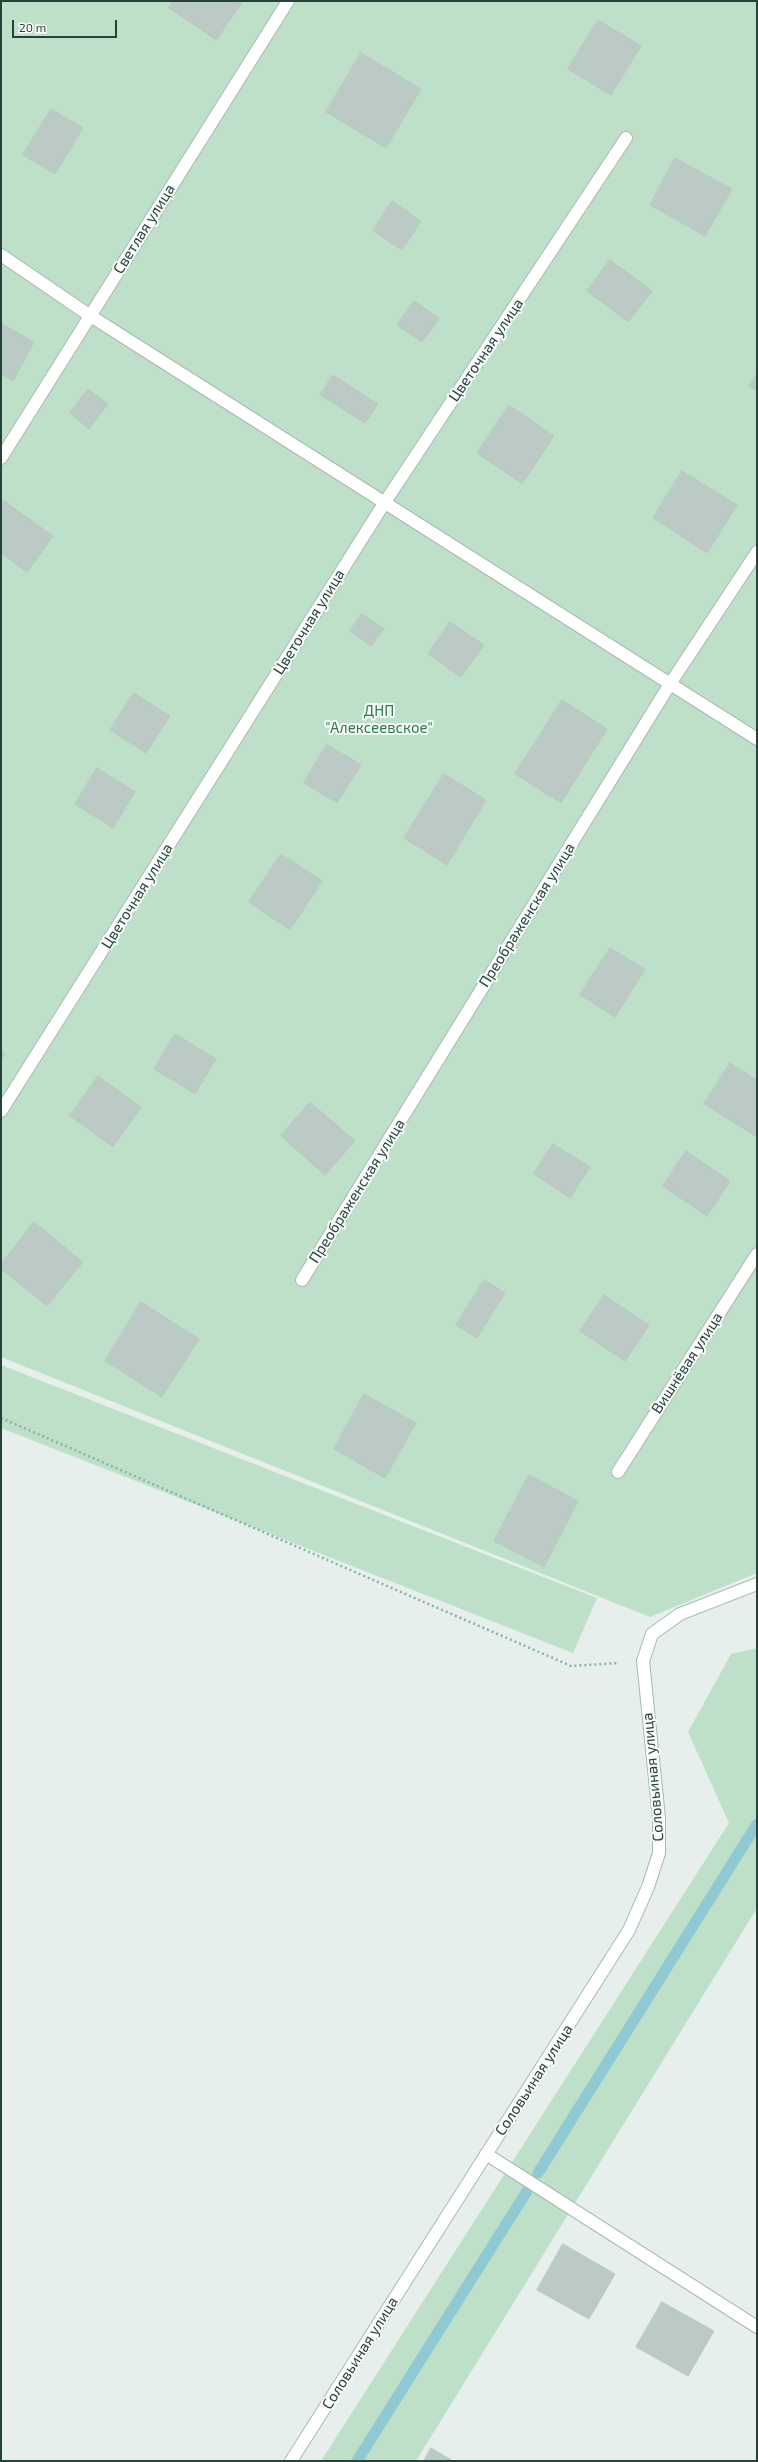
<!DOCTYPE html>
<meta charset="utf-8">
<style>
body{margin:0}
#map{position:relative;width:758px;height:2462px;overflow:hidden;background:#e6efeb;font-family:"Exo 2",sans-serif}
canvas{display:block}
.frame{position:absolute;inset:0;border:2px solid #24423a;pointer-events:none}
.scale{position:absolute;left:12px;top:20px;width:105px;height:18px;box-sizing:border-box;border:2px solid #24423a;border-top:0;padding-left:5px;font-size:12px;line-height:14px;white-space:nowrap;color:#24423a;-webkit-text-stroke:3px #f7fbf9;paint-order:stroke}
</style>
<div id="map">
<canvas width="758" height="2462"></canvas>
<div class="frame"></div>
<div class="scale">20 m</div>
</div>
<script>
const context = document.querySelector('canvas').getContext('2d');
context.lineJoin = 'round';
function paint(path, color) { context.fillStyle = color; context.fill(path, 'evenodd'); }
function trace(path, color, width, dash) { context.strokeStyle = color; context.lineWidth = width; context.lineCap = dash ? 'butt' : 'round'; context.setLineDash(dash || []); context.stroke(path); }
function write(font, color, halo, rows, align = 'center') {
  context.font = font + ' "Exo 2",sans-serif'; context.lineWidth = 4; context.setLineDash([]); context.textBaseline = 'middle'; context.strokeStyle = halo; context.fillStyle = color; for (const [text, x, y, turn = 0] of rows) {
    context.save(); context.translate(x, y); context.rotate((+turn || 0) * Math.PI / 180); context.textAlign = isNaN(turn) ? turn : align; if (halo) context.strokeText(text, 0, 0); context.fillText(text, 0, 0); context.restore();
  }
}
paint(new Path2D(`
 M1,1H757V1573L650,1617L1,1357Z
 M1,1365L597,1598L573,1653L1,1428Z
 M757,1648V1908L416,2461H321L729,1823L688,1732L731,1654Z`), '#bfe0c8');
trace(new Path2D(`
 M538,2173L757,1824
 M357,2461L527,2191`), '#8ec9d4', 11);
const building = new Path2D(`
 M173,1H243L216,40L169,8Z
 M598,20L641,46L611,95L568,69Z
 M361,53L421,89L386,148L326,112Z
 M51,109L83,128L55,174L23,155Z
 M675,158L732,189L705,236L650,205Z
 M392,201L421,221L402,250L373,231Z
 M610,260L652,291L628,322L587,291Z
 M414,301L439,318L422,342L397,325Z
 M2,324L34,342L13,381L1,374Z
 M757,373V391L749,386Z
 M333,375L378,404L365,423L320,395Z
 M88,389L108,404L89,429L70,413Z
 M509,405L554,436L522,484L477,453Z
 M682,471L737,505L707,553L653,518Z
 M4,501L53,536L27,572L1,553V505Z
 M362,614L384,629L371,646L350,631Z
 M450,622L484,645L461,677L428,654Z
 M134,693L170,716L146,753L110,730Z
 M562,700L607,729L561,803L515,774Z
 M327,744L361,765L337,803L304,783Z
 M97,768L135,792L113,828L75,804Z
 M444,774L486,800L447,865L404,838Z
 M281,854L322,881L290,930L249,902Z
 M610,948L645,969L615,1017L580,995Z
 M175,1034L216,1059L195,1094L154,1069Z
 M1,1051L5,1054L1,1060Z
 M730,1063L757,1080V1137L704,1104Z
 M98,1076L141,1107L113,1147L70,1116Z
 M310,1102L355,1141L325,1175L281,1136Z
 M553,1144L590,1167L570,1198L534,1174Z
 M686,1151L730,1181L707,1216L663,1186Z
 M34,1222L83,1262L47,1306L1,1269V1264Z
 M484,1280L505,1293L477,1338L456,1325Z
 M604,1295L649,1325L625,1361L580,1331Z
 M141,1302L199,1339L162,1397L105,1361Z
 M364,1394L416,1423L385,1478L334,1449Z
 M529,1475L578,1501L544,1567L494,1541Z
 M563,2244L615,2274L589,2319L537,2290Z
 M662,2302L714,2331L688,2376L636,2347Z
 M431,2448L453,2461H424Z`);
paint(building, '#bbcac4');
trace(building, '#b8c9c2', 1);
const street = new Path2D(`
 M1,255L89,315L757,739
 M1,458L288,1
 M1,1111L385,502L626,138
 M302,1280L670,684L757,552
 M618,1472L757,1254
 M486,2154L757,2327
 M291,2461L629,1930L648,1887L659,1853V1818L643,1661L652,1634L680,1614L757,1584`);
trace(street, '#a8b8b2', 14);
trace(new Path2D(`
 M1,1418L571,1666L619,1663`), '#86b3a5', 2.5, [2, 3]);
trace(street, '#fff', 12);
write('15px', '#24423a', '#f7fbf9', [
 ["Светлая улица",144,229,-58],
 ["Цветочная улица",486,350,-56],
 ["Цветочная улица",309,622,-58],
 ["Цветочная улица",137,896,-58],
 ["Преображенская улица",527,915,-58],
 ["Преображенская улица",357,1191,-58],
 ["Вишнёвая улица",687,1363,-57],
 ["Соловьиная улица",653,1777,-95],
 ["Соловьиная улица",534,2080,-57],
 ["Соловьиная улица",360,2353,-58]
]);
write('15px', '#2d7a4b', '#f7fbf9', [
 ["ДНП",379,711],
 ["\"Алексеевское\"",379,728]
]);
</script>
